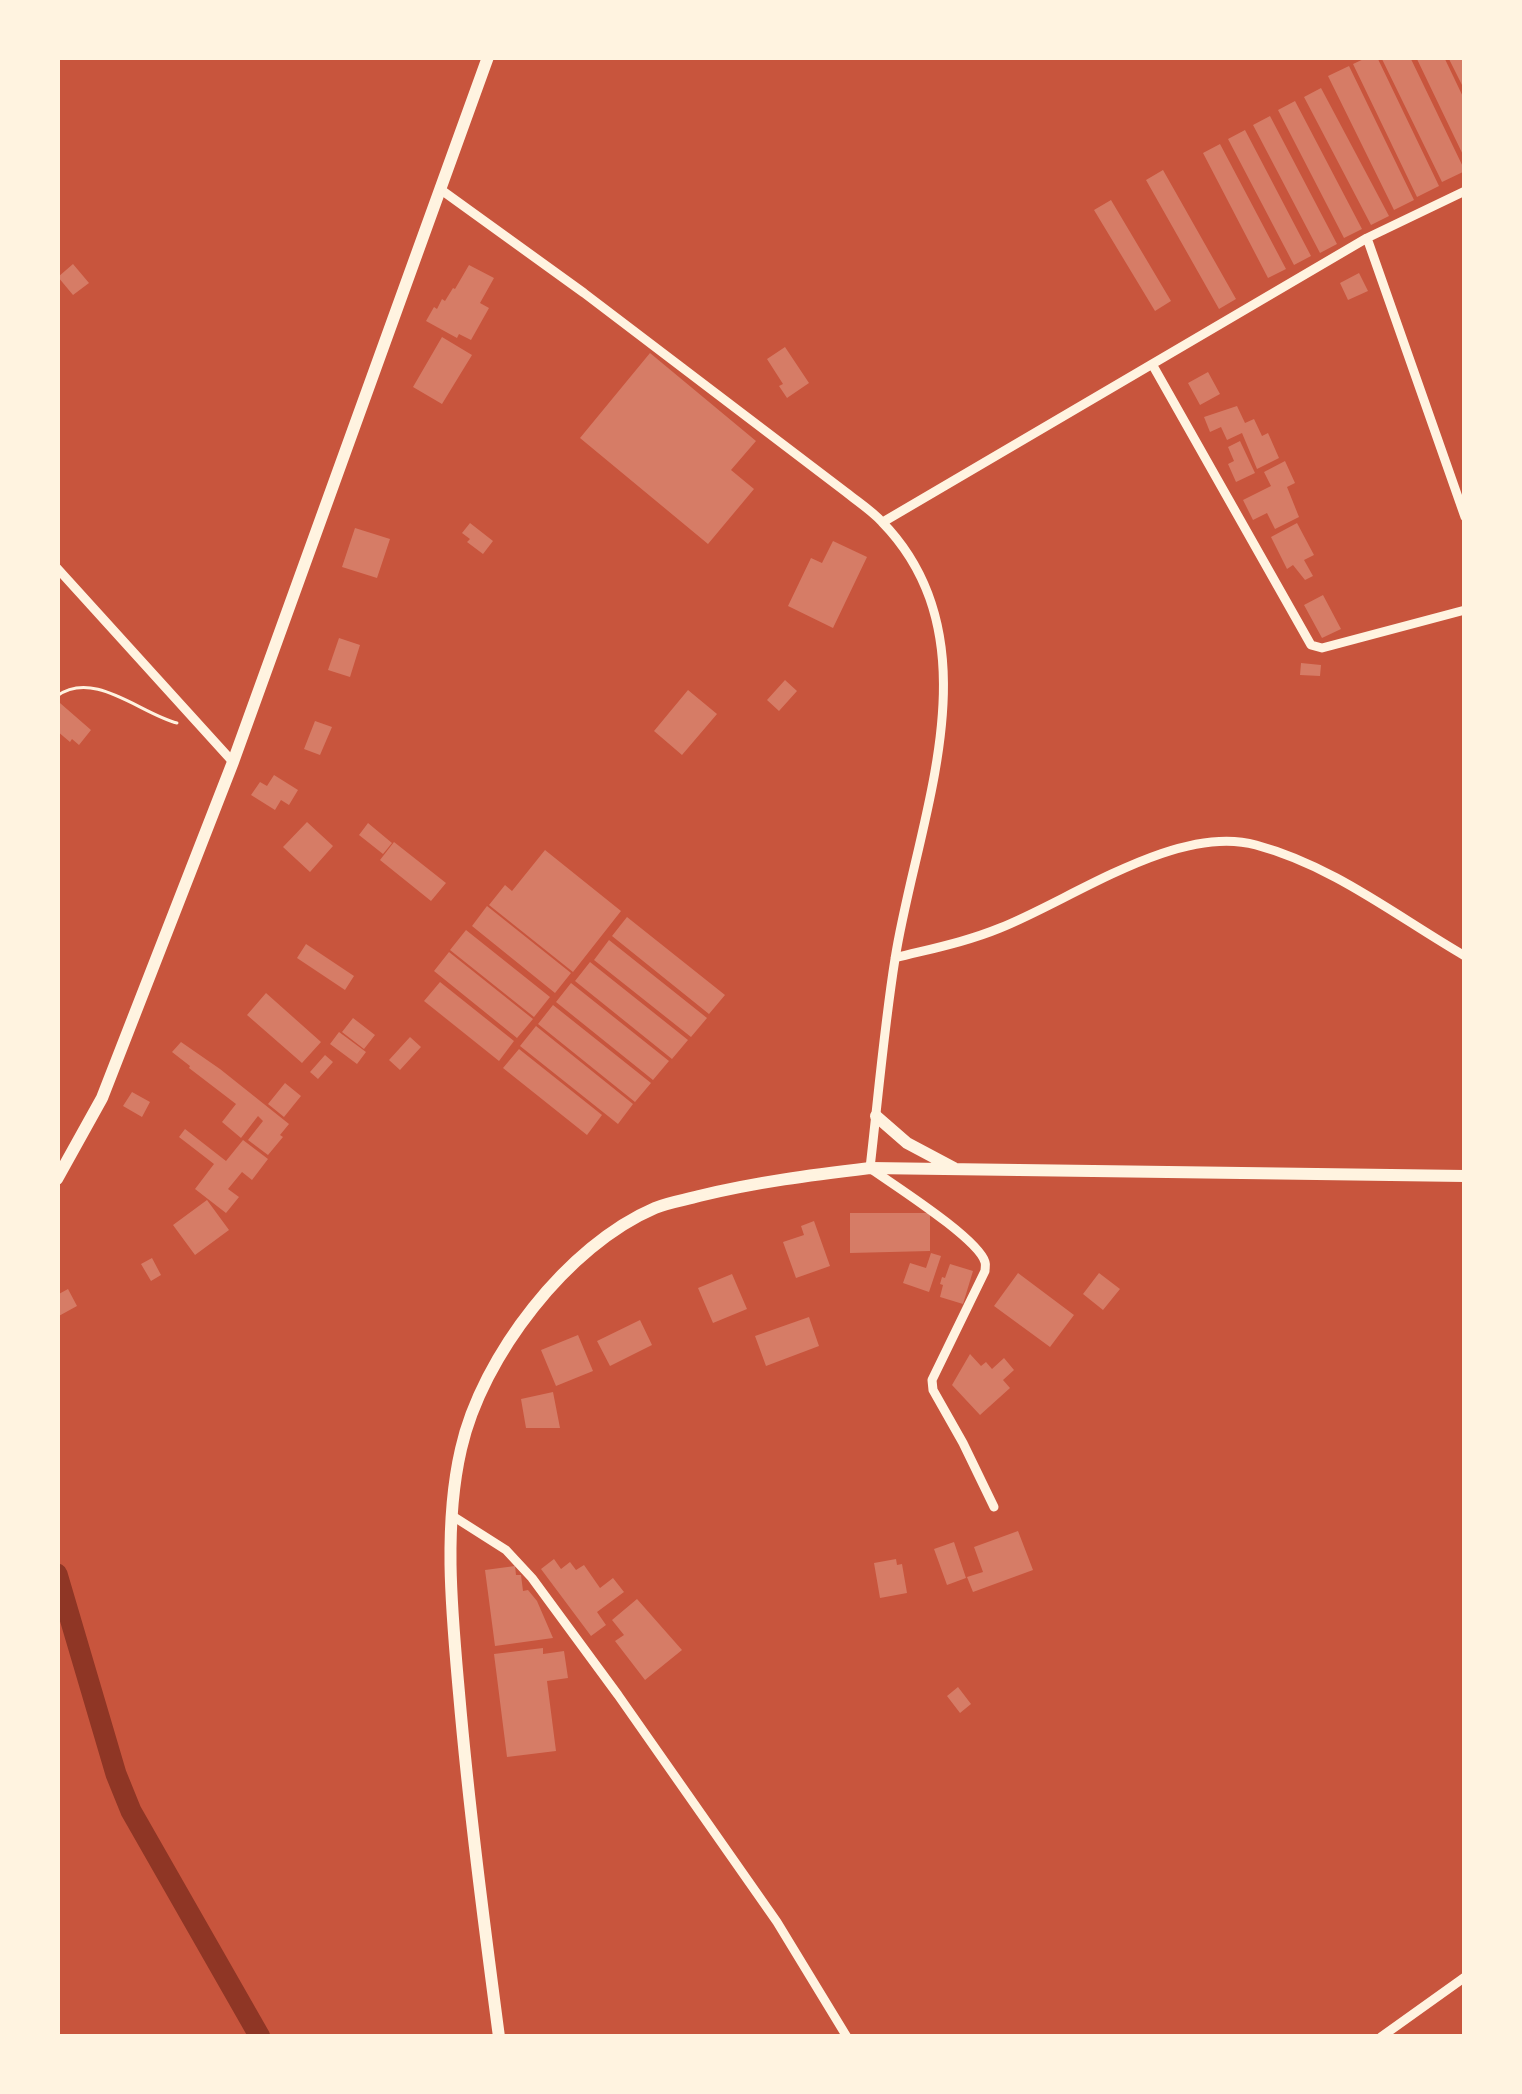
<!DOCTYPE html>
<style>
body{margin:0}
#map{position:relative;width:1522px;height:2094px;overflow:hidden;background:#c8553d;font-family:"DM Sans",sans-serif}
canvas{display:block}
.frame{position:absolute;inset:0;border:60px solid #fff3e0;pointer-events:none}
</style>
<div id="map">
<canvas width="1522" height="2094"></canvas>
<div class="frame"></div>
</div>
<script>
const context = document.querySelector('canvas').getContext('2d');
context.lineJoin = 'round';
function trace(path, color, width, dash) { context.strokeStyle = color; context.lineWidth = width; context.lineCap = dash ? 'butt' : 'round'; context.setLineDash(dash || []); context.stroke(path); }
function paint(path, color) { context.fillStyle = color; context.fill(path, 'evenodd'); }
trace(new Path2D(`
 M57,1574L116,1774L131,1811L260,2037`), '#8f3625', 21);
paint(new Path2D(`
 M1368,57H1377L1439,186L1417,197L1353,64Z
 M1381,57H1410L1465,171L1442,182Z
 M1416,57H1444L1465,101V159Z
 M1448,57H1465V91Z
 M1349,66L1414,200L1394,210L1328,76Z
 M1321,88L1389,216L1371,225L1304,97Z
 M1295,101L1362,229L1344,238L1278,110Z
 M1270,116L1337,244L1320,253L1253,125Z
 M1245,130L1311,256L1294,265L1228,139Z
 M1220,144L1286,269L1268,278L1203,153Z
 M1163,170L1236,299L1219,309L1146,180Z
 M1111,200L1171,301L1155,311L1094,210Z
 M73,264L89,283L73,295L58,277Z
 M469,265L494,278L480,303L489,308L471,340L459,334L457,338L426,321L434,307L437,309L442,299L445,301L453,288L455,289Z
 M1359,273L1368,291L1348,300L1340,283Z
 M442,337L472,355L442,404L413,387Z
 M785,347L809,383L787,398L779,386L783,384L767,359Z
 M650,353L756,441L731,470L754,489L708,544L580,438Z
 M1208,372L1220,394L1200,405L1188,383Z
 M1237,406L1245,423L1254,419L1262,436L1268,433L1279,458L1257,469L1242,433L1227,440L1221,427L1210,432L1204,417Z
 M1240,441L1255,473L1236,482L1228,464L1234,461L1228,447Z
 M1285,461L1295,483L1287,487L1299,517L1275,529L1267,513L1253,520L1243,500L1271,486L1264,472Z
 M470,523L493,541L483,554L467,542L470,539L462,533Z
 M1297,523L1314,555L1304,560L1313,576L1305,580L1293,565L1287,569L1271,537Z
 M355,528L390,539L377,578L342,567Z
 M833,541L867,557L833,628L788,606L811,558L822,563Z
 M1323,595L1341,629L1322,638L1304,605Z
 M339,638L360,645L350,677L328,670Z
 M1301,663L1321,665L1320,676L1300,675Z
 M785,680L797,691L779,711L767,700Z
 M688,690L717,714L682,755L654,731Z
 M60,703L91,730L79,745L72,739L70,742L57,731V707Z
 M315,721L332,727L320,755L304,749Z
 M274,775L298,790L289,805L281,800L275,810L251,795L260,782L267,786Z
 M307,822L333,846L310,872L283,847Z
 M368,823L392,843L383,854L359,835Z
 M394,842L446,883L431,901L380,860Z
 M545,850L621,911L573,972L489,905L505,885L512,891Z
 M487,906L571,973L555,993L472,926Z
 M627,917L725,995L709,1014L612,936Z
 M466,930L550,997L534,1017L450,950Z
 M609,940L707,1018L691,1037L594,960Z
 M306,944L354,976L345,990L297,958Z
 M449,952L533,1019L517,1038L434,971Z
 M590,962L688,1040L672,1059L575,981Z
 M440,982L514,1041L499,1061L424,1001Z
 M571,983L669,1061L653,1080L556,1002Z
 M266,993L321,1042L302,1063L247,1015Z
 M553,1005L651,1083L635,1102L538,1024Z
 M353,1018L375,1035L364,1049L342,1032Z
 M536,1026L633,1104L618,1124L520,1046Z
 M339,1032L366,1052L357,1064L330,1044Z
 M410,1037L421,1047L400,1070L389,1060Z
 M181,1042L220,1069L289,1124L280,1135L283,1137L268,1155L248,1140L263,1121L258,1116L241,1138L222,1122L236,1104L189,1068L190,1066L172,1052Z
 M519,1049L602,1115L587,1135L503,1068Z
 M325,1055L333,1062L318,1079L310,1072Z
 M285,1083L301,1096L284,1117L268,1104Z
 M132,1092L150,1102L142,1117L123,1106Z
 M185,1129L226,1161L243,1140L268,1159L252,1180L242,1172L228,1189L239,1197L226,1213L195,1189L214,1164L179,1137Z
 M207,1200L229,1230L195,1255L173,1225Z
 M850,1213H930V1251L850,1253Z
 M814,1221L830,1266L796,1278L783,1242L804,1235L801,1226Z
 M931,1253L941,1256L929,1292L903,1283L910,1263L926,1268Z
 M152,1258L161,1275L151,1281L141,1264Z
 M950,1264L973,1271L963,1304L940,1297L943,1285L940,1284L942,1277L945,1278Z
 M1018,1273L1074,1315L1050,1347L994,1306Z
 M1099,1273L1120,1289L1103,1310L1083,1294Z
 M732,1274L747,1309L713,1323L698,1288Z
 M68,1289L77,1306L57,1317V1303L60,1301L57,1295Z
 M809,1317L819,1346L766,1366L755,1336Z
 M640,1320L652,1345L610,1366L597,1341Z
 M578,1335L593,1371L556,1386L541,1350Z
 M970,1354L981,1366L986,1362L992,1369L1004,1358L1014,1370L1003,1380L1010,1388L980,1415L952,1385Z
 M553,1392L560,1428H526L521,1399Z
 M1018,1531L1033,1570L973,1592L967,1577L983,1572L974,1547Z
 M954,1542L966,1578L947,1585L934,1549Z
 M554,1559L561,1569L570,1562L576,1570L584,1565L600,1588L613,1578L624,1592L597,1612L606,1625L591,1636L541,1569Z
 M896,1559L897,1565L902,1564L907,1593L880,1598L874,1563Z
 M515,1566L516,1575H521L523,1591L528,1590L537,1601L553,1638L495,1646L485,1570Z
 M637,1599L682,1650L645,1680L615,1641L624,1635L612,1620Z
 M543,1648V1654L564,1651L568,1678L547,1681L556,1751L507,1757L494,1654Z
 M958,1687L971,1704L960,1713L947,1696Z`), '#d67c66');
trace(new Path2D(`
 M57,696C94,669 141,714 177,723`), '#fff3e0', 3);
trace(new Path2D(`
 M440,189L584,293L847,493C858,502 872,511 882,522C999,642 917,819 895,959C884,1028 878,1099 870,1168C892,1184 978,1238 985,1262C986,1265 985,1268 985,1271L932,1380L933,1390L963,1443L994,1507
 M1367,238L1465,517
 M1152,364L1311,645L1322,648L1465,610
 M883,522L1367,238L1465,191
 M57,568L233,762
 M895,958C930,949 966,942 1000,928C1071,900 1178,823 1256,845C1334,866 1396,916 1465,956
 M451,1515L506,1550L532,1578L618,1695L777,1922L847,2037
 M1381,2037L1465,1977`), '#fff3e0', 9);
trace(new Path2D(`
 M876,1116L907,1143L954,1168
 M57,1179L102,1098L233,762L488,57
 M499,2037C484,1923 469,1808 459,1693C452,1614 443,1527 461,1449C482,1356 568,1245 655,1208C669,1202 685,1200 699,1196C756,1182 812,1175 870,1168L1465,1176`), '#fff3e0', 12);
</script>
